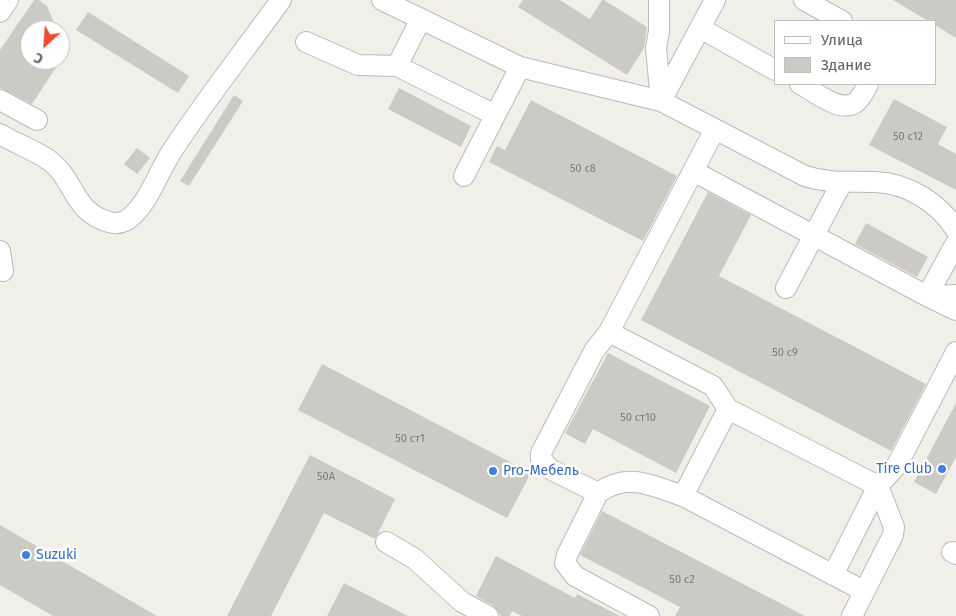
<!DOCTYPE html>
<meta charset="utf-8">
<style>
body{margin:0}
#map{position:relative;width:956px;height:616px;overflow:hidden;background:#f1f0e8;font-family:"Fira Sans",sans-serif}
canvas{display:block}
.legend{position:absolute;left:774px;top:20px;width:162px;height:65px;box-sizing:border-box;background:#fff;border:1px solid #bfc0c3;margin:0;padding:6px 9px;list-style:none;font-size:15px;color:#5f6268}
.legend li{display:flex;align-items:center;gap:10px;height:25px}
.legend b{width:25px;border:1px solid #bfc0c3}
.north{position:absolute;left:20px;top:20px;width:50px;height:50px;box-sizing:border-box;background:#fff;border:1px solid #bfc0c3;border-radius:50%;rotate:206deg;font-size:14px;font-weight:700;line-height:20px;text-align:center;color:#5f6268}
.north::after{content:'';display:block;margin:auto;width:18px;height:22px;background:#ef4b30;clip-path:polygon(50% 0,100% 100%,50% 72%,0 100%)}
</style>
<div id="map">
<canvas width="956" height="616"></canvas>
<ul class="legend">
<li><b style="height:6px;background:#fff"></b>Улица</li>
<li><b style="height:14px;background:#cccac5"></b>Здание</li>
</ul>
<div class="north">С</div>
</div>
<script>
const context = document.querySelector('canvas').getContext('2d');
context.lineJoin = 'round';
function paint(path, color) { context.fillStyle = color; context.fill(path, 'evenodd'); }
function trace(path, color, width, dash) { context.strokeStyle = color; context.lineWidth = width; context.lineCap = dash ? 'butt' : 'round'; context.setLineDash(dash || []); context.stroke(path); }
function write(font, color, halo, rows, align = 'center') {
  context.font = font + ' "Fira Sans",sans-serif'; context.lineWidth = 5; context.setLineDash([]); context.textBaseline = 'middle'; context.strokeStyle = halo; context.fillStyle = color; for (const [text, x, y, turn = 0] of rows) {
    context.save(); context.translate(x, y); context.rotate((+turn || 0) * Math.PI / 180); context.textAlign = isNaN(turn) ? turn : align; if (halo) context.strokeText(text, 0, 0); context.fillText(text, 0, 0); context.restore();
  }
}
paint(new Path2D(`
 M34,0H39L47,6L57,30H30V60H61L32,104L0,88V50Z
 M523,0H560L590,19L602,0H604L647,27L644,48L627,75L518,7Z
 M893,0H956V38L935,25V21H928Z
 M88,12L189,76L178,93L76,30Z
 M399,88L471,126L461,147L388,109Z
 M234,95L243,101L189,186L180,181Z
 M894,99L947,127L938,144L956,154V190L869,145Z
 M531,100L677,176L643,241L489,162L497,146L505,150Z
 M137,148L150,158L137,174L124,164Z
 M708,192L751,215L719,276L926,384L891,451L641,320Z
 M866,223L928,257L917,277L855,244Z
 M608,353L710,406L676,473L593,429L585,444L565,433Z
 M322,364L531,473L507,518L298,410Z
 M956,403V457L936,494L914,482Z
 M310,455L395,499L375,539L324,513L271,616H227Z
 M602,511L805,616H675L680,607L580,555Z
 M0,525L157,616H53L0,585Z
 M496,556L575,598L577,594L620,616H522L512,611L510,616H501L494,606L476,596Z
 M344,583L408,616H327Z`), '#cccac5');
const minor = new Path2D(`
 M382,0L520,67
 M659,0V31L656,48L661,101
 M804,0L842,21
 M0,12L8,0
 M700,28L775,70
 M306,42L358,65L397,66L495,115
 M397,66L421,19
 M800,84C814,91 839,113 855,103C861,99 865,90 868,84
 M0,100L37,120
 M661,101L715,0
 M715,129L609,332L713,386L728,409L878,486L894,527L893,535L852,616
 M0,134C16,144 35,150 50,161C75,180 73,212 109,222C118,225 126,222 133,215C150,199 159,171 172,151C206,99 245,50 281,0
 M693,171L927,296L956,295
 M464,176L520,67L661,101L805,176C830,184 850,181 875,182C908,183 939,203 956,230
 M956,243L927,296L956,310
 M0,251L3,271
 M786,288L841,184
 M609,332L594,351L541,453V459L550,469L598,493C628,472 651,485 683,496
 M728,409L683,496L864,591
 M598,493L567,555L565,563L575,576L649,616
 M386,542L415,559L462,602L488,616
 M952,552L956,554
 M833,575L878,486L897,465L956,352`);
trace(minor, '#b8babe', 22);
trace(minor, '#fff', 20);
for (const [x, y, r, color] of [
 [942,469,5,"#3f7fe0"],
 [493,471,5,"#3f7fe0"],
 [26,555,5,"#3f7fe0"]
]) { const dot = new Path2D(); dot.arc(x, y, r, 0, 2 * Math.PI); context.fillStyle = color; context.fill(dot); trace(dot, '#fff', 2); }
write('11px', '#7a7c7f', null, [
 ["50 с12",908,137],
 ["50 с8",583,169],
 ["50 с9",785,353],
 ["50 ст10",638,418],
 ["50 ст1",410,439],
 ["50А",326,477],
 ["50 с2",682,580]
]);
write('14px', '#366cbe', '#fff', [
 ["Tire Club",932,469,"right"],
 ["Pro-Мебель",503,471],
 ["Suzuki",36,555]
], 'left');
</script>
